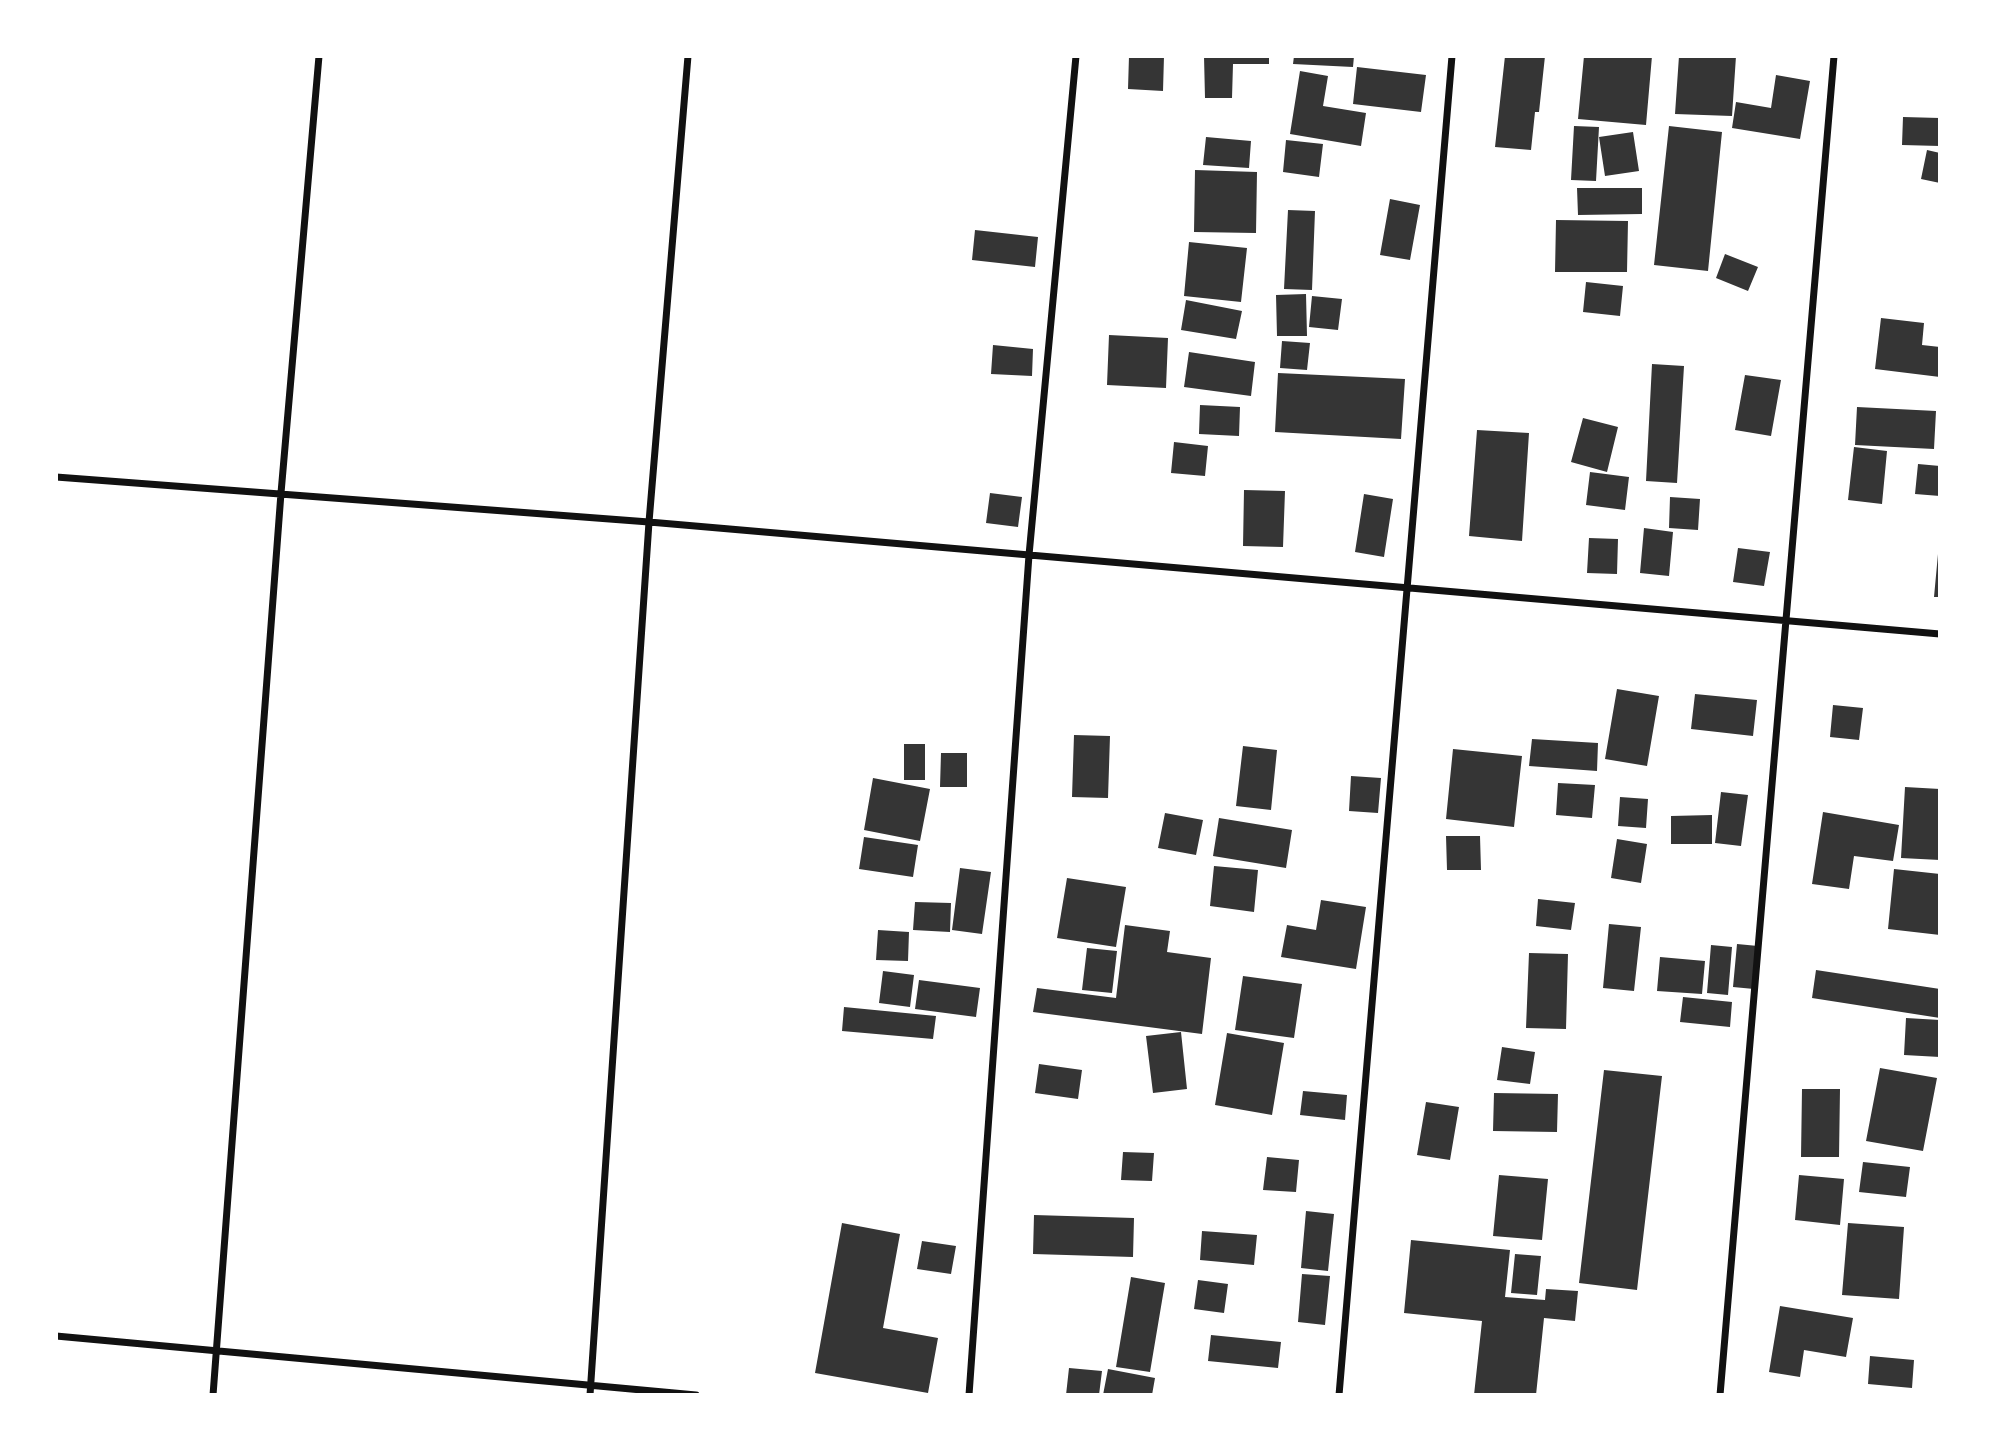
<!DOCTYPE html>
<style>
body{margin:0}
#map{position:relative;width:1996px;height:1451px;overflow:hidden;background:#fff;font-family:"DejaVu Sans",sans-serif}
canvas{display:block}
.frame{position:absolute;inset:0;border:58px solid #fff;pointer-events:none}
</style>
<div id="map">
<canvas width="1996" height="1451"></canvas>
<div class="frame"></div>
</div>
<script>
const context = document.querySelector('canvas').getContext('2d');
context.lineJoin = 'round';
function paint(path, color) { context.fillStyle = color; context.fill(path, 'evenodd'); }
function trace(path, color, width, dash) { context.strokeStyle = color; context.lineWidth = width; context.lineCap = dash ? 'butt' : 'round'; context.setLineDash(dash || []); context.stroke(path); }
paint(new Path2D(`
 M1129,56H1164L1163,91L1128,89Z
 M1204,56H1269V64H1233L1232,98H1205Z
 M1294,56H1354L1353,67L1293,64Z
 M1505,56H1545L1539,112H1535L1531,150L1495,147Z
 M1584,56H1652L1646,125L1578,119Z
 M1679,56H1736L1732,116L1675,114Z
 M1357,67L1426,75L1421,112L1353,104Z
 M1300,71L1328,76L1323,106L1366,113L1361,146L1290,134Z
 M1776,75L1810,81L1800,139L1732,128L1736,102L1771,108Z
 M1903,117L1940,118V146L1902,145Z
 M1574,126L1599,127L1596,181L1571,180Z
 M1669,126L1722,132L1708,271L1654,265Z
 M1633,132L1639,171L1605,176L1599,137Z
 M1206,137L1251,141L1249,168L1203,165Z
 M1286,140L1323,144L1319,177L1283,172Z
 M1927,150L1940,153V183L1921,179Z
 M1195,170L1257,172L1256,233L1194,232Z
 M1577,188H1642V214L1578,215Z
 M1390,199L1420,205L1410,260L1380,255Z
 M1288,210L1315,211L1312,290L1284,289Z
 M1556,220L1628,221L1627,272H1555Z
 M975,230L1038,237L1035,267L972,260Z
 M1189,242L1247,248L1241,302L1184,296Z
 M1725,254L1758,267L1748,291L1716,278Z
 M1586,282L1623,286L1620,316L1583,312Z
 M1306,294L1307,336H1277L1276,295Z
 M1312,296L1342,299L1338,330L1309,327Z
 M1186,300L1242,311L1236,339L1181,330Z
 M1881,318L1924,323L1922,345L1940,347V377L1875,369Z
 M1109,335L1168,338L1166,388L1107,385Z
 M1282,341L1310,343L1307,370L1280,368Z
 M993,345L1033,349L1032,376L991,374Z
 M1189,352L1255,362L1251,396L1184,387Z
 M1652,364L1684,366L1677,483L1646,481Z
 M1278,373L1405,379L1401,439L1275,432Z
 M1745,375L1781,380L1771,436L1735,430Z
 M1200,405L1240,407L1239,436L1199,434Z
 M1857,407L1936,411L1934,449L1855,445Z
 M1583,418L1618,427L1607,472L1571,462Z
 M1477,430L1529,433L1522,541L1469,536Z
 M1174,442L1208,446L1205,476L1171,473Z
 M1854,447L1887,451L1882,504L1848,500Z
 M1918,464L1940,466V496L1915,494Z
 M1590,472L1629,477L1625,510L1586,505Z
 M1244,490L1285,491L1283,547L1243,546Z
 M990,493L1022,497L1018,527L986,523Z
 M1364,494L1393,499L1384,557L1355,552Z
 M1670,497L1700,499L1698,530L1669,528Z
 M1644,528L1673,532L1669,576L1640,573Z
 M1589,538L1618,539L1617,574L1587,573Z
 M1738,548L1770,552L1764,586L1733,582Z
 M1938,554H1940V597H1934Z
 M1617,689L1659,696L1647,766L1605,759Z
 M1695,694L1757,700L1753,736L1691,729Z
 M1833,705L1863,708L1859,740L1830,737Z
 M1074,735L1110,736L1108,798L1072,797Z
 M1532,739L1598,743L1597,771L1529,766Z
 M904,744H925V780H904Z
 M1243,746L1277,750L1271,810L1236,806Z
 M1453,749L1522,756L1514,827L1446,819Z
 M941,753H967V787H940Z
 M1351,776L1381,778L1378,813L1349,811Z
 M873,778L930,789L920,841L864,830Z
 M1558,783L1595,785L1592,818L1556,815Z
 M1905,787L1940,789V860L1901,858Z
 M1721,792L1748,795L1741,846L1715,843Z
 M1620,797L1648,799L1646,828L1618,826Z
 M1823,812L1899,825L1893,861L1854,856L1849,889L1812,884Z
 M1165,813L1203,820L1196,855L1158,848Z
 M1712,815V844H1671V816Z
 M1219,818L1292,830L1286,868L1213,856Z
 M1446,836H1480L1481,870H1447Z
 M864,837L918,845L913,877L859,869Z
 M1617,839L1647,844L1641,883L1611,878Z
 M1214,866L1258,870L1254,912L1210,906Z
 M960,868L991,872L982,934L952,930Z
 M1894,869L1940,874V935L1888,929Z
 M1067,878L1126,887L1116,947L1057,938Z
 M1538,899L1575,903L1571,930L1536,926Z
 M1321,900L1366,907L1356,969L1281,957L1287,925L1316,930Z
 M915,902L951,903L950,932L913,930Z
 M1609,924L1641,927L1634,991L1603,988Z
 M1125,925L1170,931L1167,952L1211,958L1202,1034L1033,1012L1037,988L1116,998Z
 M878,930L909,932L908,961L876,960Z
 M1737,944L1758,946L1754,989L1733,987Z
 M1711,945L1732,947L1728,995L1707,993Z
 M1087,948L1117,951L1112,993L1082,990Z
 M1529,953L1568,954L1566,1029L1526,1028Z
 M1660,957L1705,961L1702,994L1657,991Z
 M1816,970L1940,989V1018L1812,998Z
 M883,971L914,975L910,1007L879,1003Z
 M1243,976L1302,984L1294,1038L1235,1030Z
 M919,980L980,988L976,1017L915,1009Z
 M1683,997L1732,1002L1730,1027L1680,1022Z
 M844,1007L936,1016L933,1039L842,1031Z
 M1906,1018L1940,1020V1057L1904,1055Z
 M1181,1032L1187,1089L1153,1093L1146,1036Z
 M1227,1033L1284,1043L1272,1115L1215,1105Z
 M1502,1047L1535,1052L1530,1084L1497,1080Z
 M1039,1064L1082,1070L1078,1099L1035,1093Z
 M1880,1068L1937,1078L1923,1151L1866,1141Z
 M1604,1070L1662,1076L1637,1290L1579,1283Z
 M1802,1089H1840L1839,1157H1801Z
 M1303,1091L1347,1095L1345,1120L1300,1115Z
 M1494,1093L1558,1094L1557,1132L1493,1131Z
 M1426,1102L1459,1107L1450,1160L1417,1155Z
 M1123,1152L1154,1153L1152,1181L1121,1180Z
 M1267,1157L1299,1160L1296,1192L1263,1190Z
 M1863,1162L1910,1167L1906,1197L1859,1192Z
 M1499,1175L1548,1179L1542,1240L1493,1236Z
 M1799,1175L1844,1179L1840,1225L1795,1220Z
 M1306,1211L1334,1214L1328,1271L1301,1268Z
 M1034,1215L1134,1218L1133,1257L1033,1254Z
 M842,1223L900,1234L883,1328L938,1338L928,1393L815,1373Z
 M1848,1223L1904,1227L1899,1299L1842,1295Z
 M1202,1231L1257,1235L1254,1265L1200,1260Z
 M1411,1240L1510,1250L1505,1297L1545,1300L1546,1289L1578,1291L1575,1321L1544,1318L1536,1395H1474L1482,1321L1404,1313Z
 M922,1241L956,1246L951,1274L917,1269Z
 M1515,1254L1541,1256L1537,1295L1511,1293Z
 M1302,1274L1330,1276L1325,1325L1298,1322Z
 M1131,1277L1165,1283L1150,1372L1116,1367Z
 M1198,1280L1228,1284L1224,1313L1194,1309Z
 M1780,1306L1853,1318L1846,1357L1804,1350L1800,1377L1769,1372Z
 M1211,1335L1281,1342L1278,1368L1208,1361Z
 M1870,1356L1914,1360L1912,1388L1868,1384Z
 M1069,1368L1102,1371L1099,1395H1066Z
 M1108,1369L1155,1378L1152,1395H1103Z`), '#353535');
trace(new Path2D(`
 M56,477L649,522L1940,634
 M56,1336L696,1395
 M213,1395L281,493L319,56
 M590,1395L649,522L688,56
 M969,1395L1029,555L1076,56
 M1339,1395L1452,56
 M1720,1395L1834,56`), '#111', 7);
</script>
